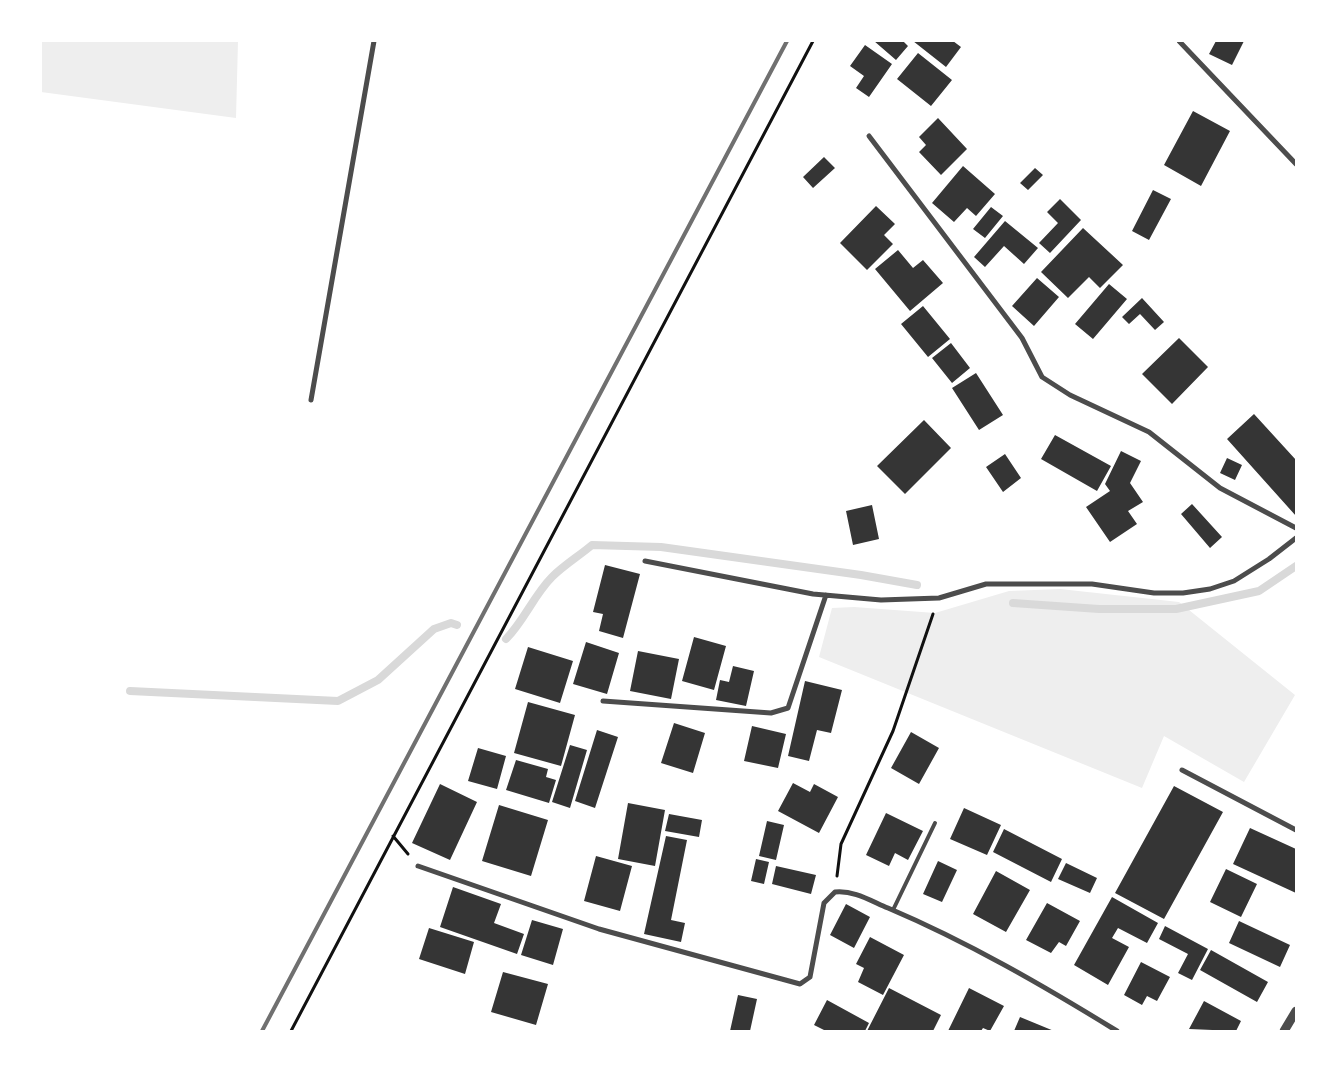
<!DOCTYPE html>
<style>
body{margin:0}
#map{position:relative;width:1337px;height:1072px;overflow:hidden;background:#fff;font-family:"Open Sans",sans-serif}
canvas{display:block}
.frame{position:absolute;inset:0;border:42px solid #fff;pointer-events:none}
</style>
<div id="map">
<canvas width="1337" height="1072"></canvas>
<div class="frame"></div>
</div>
<script>
const context = document.querySelector('canvas').getContext('2d');
context.lineJoin = 'round';
function paint(path, color) { context.fillStyle = color; context.fill(path, 'evenodd'); }
function trace(path, color, width, dash) { context.strokeStyle = color; context.lineWidth = width; context.lineCap = dash ? 'butt' : 'round'; context.setLineDash(dash || []); context.stroke(path); }
paint(new Path2D(`
 M41,41H238L236,118L41,92Z
 M1060,589L1179,602L1295,695L1244,782L1164,736L1142,788L819,657L832,608L854,607L935,613L1009,591Z`), '#eee');
trace(new Path2D(`
 M1013,603L1099,609H1176L1259,591L1296,566
 M506,639C524,621 534,595 552,577C564,565 579,556 592,545L661,547L861,575L917,585
 M130,691L338,701L378,680L434,629L451,623L457,625`), '#d9d9d9', 8);
paint(new Path2D(`
 M874,41H903L908,46L896,60Z
 M913,41H953L961,47L946,67Z
 M1216,41H1244L1232,65L1209,54Z
 M865,45L892,64L869,97L856,88L864,76L850,66Z
 M918,53L952,80L931,106L897,79Z
 M1193,111L1230,131L1201,186L1164,165Z
 M938,118L967,149L941,175L919,152L926,145L919,137Z
 M824,157L835,168L813,188L803,177Z
 M963,166L995,194L976,216L967,208L954,222L932,203Z
 M1035,168L1043,175L1028,190L1020,183Z
 M1153,190L1171,199L1149,240L1132,231Z
 M1060,199L1081,220L1050,253L1039,243L1058,223L1047,212Z
 M876,206L895,224L884,235L893,244L867,270L840,243Z
 M991,207L1003,216L985,238L973,229Z
 M1005,221L1038,248L1024,264L1004,246L985,267L974,257Z
 M1083,228L1123,265L1100,288L1089,277L1068,298L1041,272Z
 M898,250L913,268L923,260L943,283L910,311L875,269Z
 M1037,278L1059,297L1034,326L1012,306Z
 M1109,284L1127,299L1093,339L1075,324Z
 M1142,298L1164,322L1155,330L1140,314L1129,324L1122,317Z
 M923,306L950,339L928,357L901,324Z
 M1179,338L1208,367L1172,404L1142,374Z
 M951,343L970,368L952,383L932,358Z
 M976,373L1003,415L979,430L952,388Z
 M1254,414L1296,460V516L1227,439Z
 M924,420L951,448L905,494L877,466Z
 M1055,435L1111,466L1097,491L1041,459Z
 M1121,451L1141,461L1130,483L1143,502L1128,511L1137,524L1110,542L1086,507L1110,491L1105,484Z
 M1005,454L1021,478L1003,492L986,467Z
 M1227,458L1242,465L1235,480L1220,473Z
 M1192,504L1222,537L1210,548L1181,514Z
 M872,505L879,539L853,545L846,511Z
 M605,565L640,574L623,638L599,631L603,614L593,612Z
 M694,637L726,646L714,690L682,681Z
 M586,642L619,653L607,694L573,684Z
 M528,647L573,661L560,703L515,689Z
 M638,651L679,659L671,699L630,691Z
 M733,666L754,671L746,706L716,700L720,680L729,682Z
 M805,681L842,690L831,733L817,730L809,761L788,756Z
 M528,702L575,715L561,766L514,753Z
 M674,723L705,733L693,773L661,763Z
 M752,726L786,734L778,768L744,761Z
 M597,730L618,737L595,808L575,801Z
 M911,732L939,748L919,784L891,768Z
 M570,745L587,750L570,808L552,802Z
 M478,748L506,756L497,789L468,781Z
 M516,760L548,769L546,777L556,780L549,803L506,790Z
 M793,783L810,792L814,784L838,797L819,833L778,811Z
 M440,784L477,802L450,860L412,843Z
 M1174,786L1223,812L1164,919L1115,893Z
 M628,803L665,810L655,866L618,859Z
 M499,805L548,820L531,876L482,861Z
 M964,808L1001,825L987,855L950,839Z
 M886,813L923,831L908,860L895,853L889,866L866,855Z
 M669,814L702,820L699,837L665,831Z
 M767,821L784,825L776,860L759,856Z
 M1250,828L1296,849V893L1233,864Z
 M1004,829L1062,859L1051,882L993,852Z
 M666,836L687,840L671,920L685,923L681,942L644,934Z
 M596,856L632,866L620,911L584,901Z
 M756,859L769,862L764,884L751,881Z
 M938,861L957,870L942,902L923,894Z
 M1066,863L1097,878L1090,893L1058,879Z
 M776,866L816,875L811,894L772,884Z
 M1226,869L1257,884L1241,917L1210,902Z
 M996,871L1030,890L1006,932L973,914Z
 M453,887L501,904L494,923L524,934L517,954L440,927Z
 M1112,897L1158,923L1147,943L1118,928L1112,938L1129,947L1108,985L1074,965Z
 M1047,903L1080,921L1066,946L1059,942L1051,953L1026,940Z
 M846,904L870,917L854,948L830,935Z
 M532,920L563,929L553,965L521,955Z
 M1239,921L1290,945L1280,967L1229,943Z
 M1165,926L1208,949L1192,980L1178,973L1188,954L1159,939Z
 M429,928L474,942L465,974L419,959Z
 M870,937L904,955L883,995L858,982L864,968L856,964Z
 M1211,950L1268,982L1257,1002L1200,970Z
 M1141,962L1170,977L1157,1001L1147,996L1142,1005L1124,995Z
 M503,972L548,984L536,1025L491,1012Z
 M889,988L941,1015L933,1031H867Z
 M969,988L1004,1006L990,1031L983,1028L981,1031H948Z
 M738,995L757,999L750,1031H730Z
 M827,1000L869,1023L865,1031H826L814,1025Z
 M1204,1001L1241,1021L1236,1031L1189,1029Z
 M1020,1017L1054,1031H1014Z`), '#353535');
trace(new Path2D(`
 M393,836L408,854
 M837,876L841,844L893,731L933,614
 M291,1031L813,41`), '#111', 3);
trace(new Path2D(`
 M893,910L935,823`), '#4c4c4c', 4);
trace(new Path2D(`
 M1179,41L1296,164
 M869,136L1022,338L1042,377L1070,395L1149,432L1220,488L1296,528
 M311,400L374,41
 M645,561L813,594L881,600L939,598L986,584H1092L1154,593H1183L1210,589L1234,581L1269,559L1296,538
 M603,701L771,713L788,708L826,595
 M1182,770L1296,830
 M418,866L599,929L800,984L810,977L824,903L835,892C854,890 871,901 888,908C968,942 1044,986 1117,1031`), '#4c4c4c', 5);
trace(new Path2D(`
 M1284,1031L1296,1011`), '#4c4c4c', 9);
trace(new Path2D(`
 M262,1031L787,41`), '#707070', 4);
</script>
